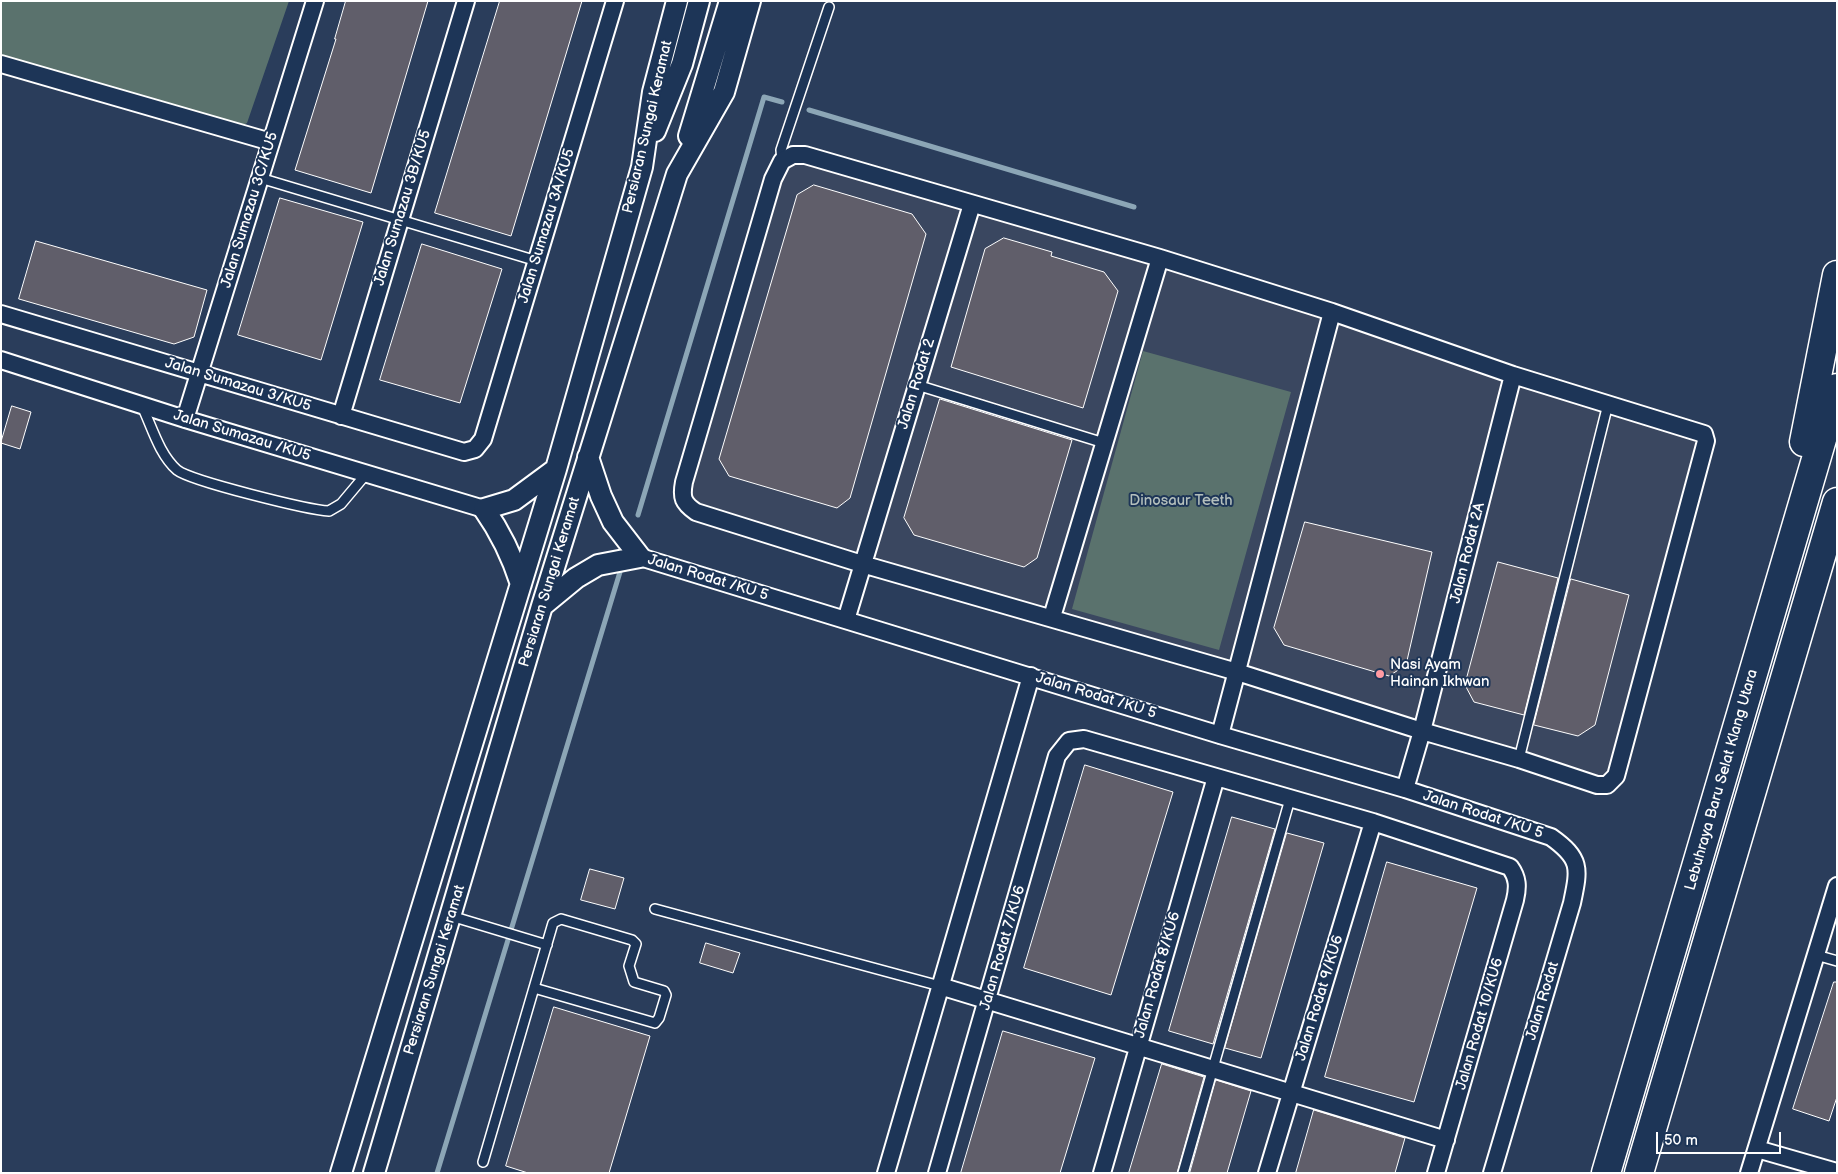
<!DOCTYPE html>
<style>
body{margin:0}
#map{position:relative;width:1838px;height:1174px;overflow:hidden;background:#2a3d5b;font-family:"Balsamiq Sans",sans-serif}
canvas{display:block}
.frame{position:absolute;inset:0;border:2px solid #fff;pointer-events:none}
.scale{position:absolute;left:1656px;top:1132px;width:125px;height:22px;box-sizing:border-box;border:2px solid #fff;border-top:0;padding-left:6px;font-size:15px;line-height:18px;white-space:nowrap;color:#fff;-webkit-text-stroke:4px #1d3557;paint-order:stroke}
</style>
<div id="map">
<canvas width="1838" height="1174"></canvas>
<div class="frame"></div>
<div class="scale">50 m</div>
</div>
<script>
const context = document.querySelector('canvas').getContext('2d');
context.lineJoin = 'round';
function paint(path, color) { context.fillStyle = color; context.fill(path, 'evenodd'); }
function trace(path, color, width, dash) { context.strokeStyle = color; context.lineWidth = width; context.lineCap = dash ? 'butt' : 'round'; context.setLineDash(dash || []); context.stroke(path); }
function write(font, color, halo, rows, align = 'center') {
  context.font = font + ' "Balsamiq Sans",sans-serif'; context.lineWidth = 4; context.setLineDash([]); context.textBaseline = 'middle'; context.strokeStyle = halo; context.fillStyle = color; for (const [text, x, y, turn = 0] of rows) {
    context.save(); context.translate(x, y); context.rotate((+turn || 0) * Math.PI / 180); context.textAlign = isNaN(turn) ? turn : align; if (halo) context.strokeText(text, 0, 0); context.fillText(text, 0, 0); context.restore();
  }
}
paint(new Path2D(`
 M795,161L806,162L1345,323L1697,437L1606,778L1599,780L690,500L691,481L786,168Z`), '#3a4760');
paint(new Path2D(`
 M1,1H289L247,123L230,132L1,67Z
 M1143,351L1291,392L1219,650L1072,609Z`), '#5a726d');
trace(new Path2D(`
 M809,110L1134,207
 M638,515L764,97L782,102
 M437,1173L620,572`), '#8ca6b6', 5);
const building = new Path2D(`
 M346,1H428L371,193L295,170L336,39H335Z
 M500,1H582L511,236L435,213Z
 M814,185L912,214L926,234L850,498L837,508L729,476L719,459L797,195Z
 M280,198L363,222L321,360L238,335Z
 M1004,238L1052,252L1051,256L1104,272L1118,291L1083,408L951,367L985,249Z
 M36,241L207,290L194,337L174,344L19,299Z
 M422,244L502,269L460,403L380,380Z
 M940,399L1072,440L1037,558L1024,567L914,535L904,518Z
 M12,406L31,412L20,449L1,443Z
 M1305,522L1432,552L1406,665L1389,676L1284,645L1274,628Z
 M1498,562L1558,578L1524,715L1474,702L1465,685Z
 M1571,579L1629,595L1595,725L1578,736L1534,725Z
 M1085,765L1173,792L1111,995L1024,968Z
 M1232,817L1275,829L1213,1044L1169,1031Z
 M1287,833L1324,843L1261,1058L1225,1048Z
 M1387,862L1477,888L1414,1102L1325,1077Z
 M590,869L624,878L615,909L581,900Z
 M706,943L740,953L733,973L700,963Z
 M1834,982H1837V1097L1829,1121L1793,1109Z
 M554,1007L650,1036L609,1173H528L506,1166Z
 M1003,1031L1095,1058L1060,1173H961Z
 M1162,1064L1204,1077L1177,1173H1129Z
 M1216,1080L1251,1091L1227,1173H1190Z
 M1314,1110L1405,1138L1395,1173H1296Z`);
paint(building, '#605e6a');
trace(building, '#fff', 1);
const service = new Path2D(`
 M782,161L781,150L829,7
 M260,178L537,261
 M917,385L1104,443
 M142,406C152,427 159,454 177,470C191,481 308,510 329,511L341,504L367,473
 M1519,759L1608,404
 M655,909L940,986
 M451,916L547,945
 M1816,955L1837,961
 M483,1162L553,923L561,919L632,940L636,944L629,966L634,982L664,991L666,995L659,1018L655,1023L534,988
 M1183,1173L1290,799`);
const minor = new Path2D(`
 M1,64L271,142
 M793,155H805L1160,258L1332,312L1513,375L1704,434L1706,441L1616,776L1607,785H1597L1519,759L1422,731L1237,672L862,564L696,512C683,503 681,498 684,482L773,179L782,161Z
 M1,314L464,452L475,449L483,439L615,1
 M1,360L185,419L484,509
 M341,416L466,1
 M185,419L315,1
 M640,557L1220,735L1405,789L1551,837C1582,859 1579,869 1572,903L1492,1173
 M1052,617L1160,258
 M846,620L972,204
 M1220,735L1332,312
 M1405,789L1422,731L1513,375
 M940,986L1446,1140
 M1757,1149L1837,1172
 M886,1173L1031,676
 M937,1173L1057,756L1069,741L1084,739L1373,822L1510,867C1518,878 1518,887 1515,900L1436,1173
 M1102,1173L1216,777
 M1267,1173L1373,822
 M1749,1173L1837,886`);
const tertiary = new Path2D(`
 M655,131L682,64L699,1
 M689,136L730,1
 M521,584C512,556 501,533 484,509L514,500L556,469
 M542,606L576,578L598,565L640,557L613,522L601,496L588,457
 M341,1173L556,469L642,167L653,92L677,1
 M374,1173L542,606L677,174L724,92L750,1`);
const motorway = new Path2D(`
 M1804,442L1837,275
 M1606,1173L1837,388
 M1639,1173L1837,502`);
trace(service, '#fff', 12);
trace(minor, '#fff', 20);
trace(tertiary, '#fff', 24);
trace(motorway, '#fff', 31);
trace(service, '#1d3557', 9);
trace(minor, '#1d3557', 16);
trace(tertiary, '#1d3557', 20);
trace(motorway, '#1d3557', 28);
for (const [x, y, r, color] of [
 [1380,674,5,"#ff9aa2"]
]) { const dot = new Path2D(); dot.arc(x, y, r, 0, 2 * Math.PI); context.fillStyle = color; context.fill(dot); trace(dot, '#1d3557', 2); }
write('15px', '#fff', '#1d3557', [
 ["Persiaran Sungai Keramat",648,127,-77],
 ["Jalan Sumazau 3B/KU5",403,208,-73],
 ["Jalan Sumazau 3C/KU5",250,210,-73],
 ["Jalan Sumazau 3A/KU5",547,226,-73],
 ["Jalan Rodat 2",917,384,-73],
 ["Jalan Sumazau 3/KU5",238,385,17],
 ["Jalan Sumazau /KU5",242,436,17],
 ["Jalan Rodat 2A",1468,553,-76],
 ["Jalan Rodat /KU 5",708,578,17],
 ["Persiaran Sungai Keramat",550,582,-73],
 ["Jalan Rodat /KU 5",1096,696,17],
 ["Lebuhraya Baru Selat Klang Utara",1722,780,-74],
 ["Jalan Rodat /KU 5",1483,815,18],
 ["Jalan Rodat 7/KU6",1003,948,-74],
 ["Persiaran Sungai Keramat",435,970,-73],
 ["Jalan Rodat 8/KU6",1158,975,-74],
 ["Jalan Rodat 9/KU6",1320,998,-73],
 ["Jalan Rodat",1543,1001,-73],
 ["Jalan Rodat 10/KU6",1480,1024,-74]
]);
write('15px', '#b5c0bd', '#1d3557', [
 ["Dinosaur Teeth",1181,501]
]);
write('15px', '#fff', '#1d3557', [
 ["Nasi Ayam",1390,665],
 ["Hainan Ikhwan",1390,682]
], 'left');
</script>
